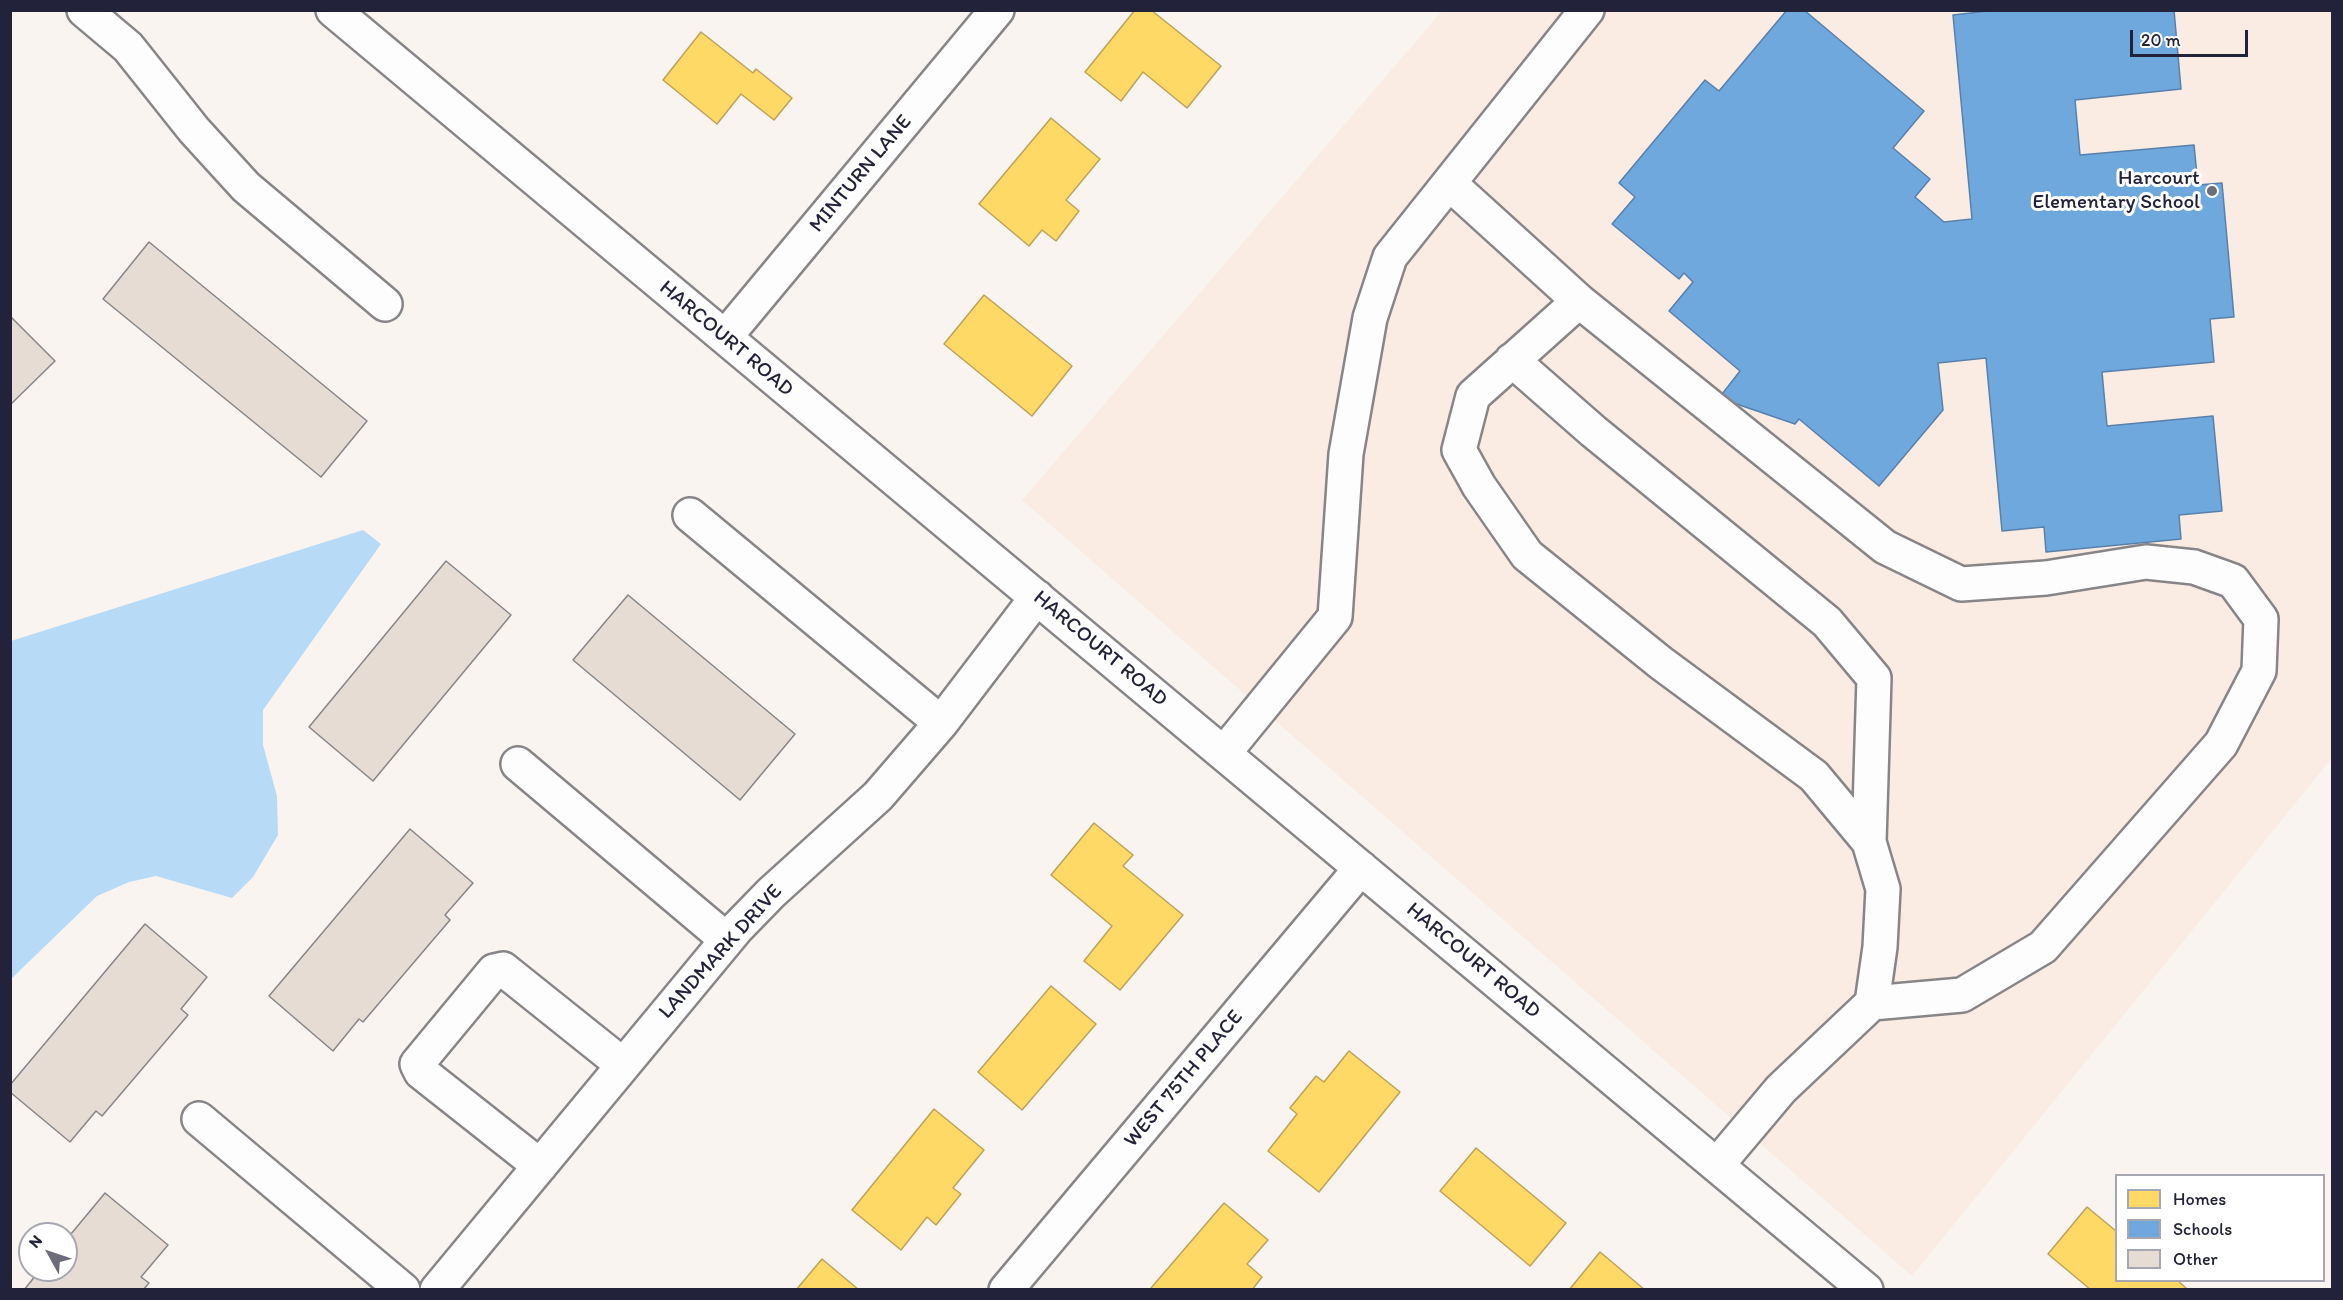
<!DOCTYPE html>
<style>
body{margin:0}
#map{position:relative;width:2343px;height:1300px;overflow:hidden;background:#f9f4f0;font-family:Itim,sans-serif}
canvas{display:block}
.frame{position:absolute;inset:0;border:12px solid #22223b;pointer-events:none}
.legend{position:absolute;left:2115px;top:1174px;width:210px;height:108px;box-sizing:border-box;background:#fff;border:2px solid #a7a7b1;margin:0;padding:8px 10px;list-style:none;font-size:18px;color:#22223b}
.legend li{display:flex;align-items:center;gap:12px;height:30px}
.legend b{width:30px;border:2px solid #a7a7b1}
.north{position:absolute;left:18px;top:1222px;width:60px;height:60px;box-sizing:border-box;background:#fff;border:2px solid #a7a7b1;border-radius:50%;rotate:310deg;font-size:16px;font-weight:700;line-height:24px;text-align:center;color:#22223b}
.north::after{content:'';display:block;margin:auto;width:21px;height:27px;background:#6d6c7a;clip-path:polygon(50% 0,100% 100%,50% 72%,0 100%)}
.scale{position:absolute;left:2130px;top:30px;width:118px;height:27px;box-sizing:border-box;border:3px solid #22223b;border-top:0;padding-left:8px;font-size:18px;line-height:21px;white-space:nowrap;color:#22223b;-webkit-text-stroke:4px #fff;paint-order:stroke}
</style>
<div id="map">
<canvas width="2343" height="1300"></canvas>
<div class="frame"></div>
<ul class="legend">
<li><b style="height:16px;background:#ffd966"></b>Homes</li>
<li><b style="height:16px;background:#6fa8dc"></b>Schools</li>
<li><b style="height:16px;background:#e7dcd3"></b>Other</li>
</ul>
<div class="north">N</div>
<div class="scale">20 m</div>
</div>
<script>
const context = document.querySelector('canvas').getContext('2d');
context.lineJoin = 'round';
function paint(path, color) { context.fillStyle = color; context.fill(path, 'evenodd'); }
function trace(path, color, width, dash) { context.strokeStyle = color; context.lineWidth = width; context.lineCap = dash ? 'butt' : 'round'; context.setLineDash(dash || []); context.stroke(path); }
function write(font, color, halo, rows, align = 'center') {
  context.font = font + ' Itim,sans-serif'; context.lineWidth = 6; context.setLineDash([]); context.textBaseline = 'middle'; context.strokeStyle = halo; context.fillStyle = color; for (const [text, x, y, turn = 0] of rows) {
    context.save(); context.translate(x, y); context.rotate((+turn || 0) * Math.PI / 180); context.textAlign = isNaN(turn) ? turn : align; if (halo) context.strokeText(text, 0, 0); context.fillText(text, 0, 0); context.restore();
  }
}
paint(new Path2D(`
 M1442,11H2332V758L1912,1276L1022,500Z`), '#faece2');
paint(new Path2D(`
 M363,530L381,544L263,710V745L277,796L278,835L253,877L232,898L156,876L129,882L97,896L11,979V641Z`), '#b7daf6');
const homes = new Path2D(`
 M1135,10H1151L1221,66L1187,108L1143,72L1121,101L1085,72Z
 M701,32L753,73L756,69L792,98L774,120L741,94L717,124L663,80Z
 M1051,118L1100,159L1066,200L1079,211L1056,241L1042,230L1029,246L979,204Z
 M984,295L1072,366L1032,416L944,344Z
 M1094,823L1133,855L1123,866L1183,915L1120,990L1084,961L1112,926L1051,875Z
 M1051,986L1096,1024L1022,1110L978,1072Z
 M1349,1051L1400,1092L1319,1192L1268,1151L1297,1114L1290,1108L1316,1076L1324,1082Z
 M934,1109L984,1150L953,1188L961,1194L936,1225L927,1217L901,1250L852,1210Z
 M1476,1148L1566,1223L1530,1266L1440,1191Z
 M1224,1203L1268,1240L1247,1264L1262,1277L1252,1290H1153L1151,1288Z
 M2087,1207L2116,1231V1280H2177L2186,1288L2184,1290H2091L2048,1254Z
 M1600,1252L1645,1290H1569Z
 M822,1259L859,1290H796Z`);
paint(homes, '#ffd966');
trace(homes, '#bda259', 1.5);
const schools = new Path2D(`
 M1787,10H1804L1924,111L1893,148L1930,179L1915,197L1944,222L1972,219L1953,15L1996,10H2174L2181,89L2075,100L2080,155L2194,145L2198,185L2222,183L2234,317L2210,319L2214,362L2102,372L2107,426L2213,416L2222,511L2179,515L2181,539L2046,552L2044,527L2002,531L1986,358L1938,363L1943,410L1879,486L1799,419L1795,424L1719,398L1740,371L1669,311L1693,282L1684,273L1679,279L1612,224L1635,197L1619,183L1705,80L1719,91Z`);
paint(schools, '#6fa8dc');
trace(schools, '#5880ac', 1.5);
const building = new Path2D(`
 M149,242L367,421L321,477L103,299Z
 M10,316L55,361L10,405Z
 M446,561L511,615L373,781L309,727Z
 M628,595L795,734L740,800L573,660Z
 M410,829L473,883L445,915L450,920L363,1022L359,1019L333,1051L269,996Z
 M145,924L207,977L181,1009L188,1015L102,1116L96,1111L70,1142L10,1092V1085Z
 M105,1193L168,1245L141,1277L149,1283L143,1290H24L40,1270H66V1240Z`);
paint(building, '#e7dcd3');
trace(building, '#878588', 1.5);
const minor = new Path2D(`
 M84,10L128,47L194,130L246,187L385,304
 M333,10L1866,1290
 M1449,183L1579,301L1473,396L1459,450L1479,486L1527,555L1661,663L1814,776L1869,842L1883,889L1880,947L1872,1003L1781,1089L1717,1165
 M1579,301L1885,547L1961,584L2046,578L2146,562L2194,567L2233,581L2261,619L2259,671L2221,744L2043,947L1962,995L1872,1003
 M725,337L997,10
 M1512,360L1593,431L1827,622L1874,678L1869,842
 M690,515L941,723
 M1224,753L1335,617L1346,454L1370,318L1390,257L1587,10
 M518,764L727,940
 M199,1119L403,1290
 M540,1166L421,1072L417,1064L494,971L503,969L623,1065
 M437,1290L737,928L771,893L878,796L941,723L1037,597
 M1006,1290L1361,868`);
trace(minor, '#878588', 38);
trace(minor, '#fefdfd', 33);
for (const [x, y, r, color] of [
 [2212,191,6,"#6d6c7a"]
]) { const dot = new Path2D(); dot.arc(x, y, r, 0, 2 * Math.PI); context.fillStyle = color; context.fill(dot); trace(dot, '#fff', 2); }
write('21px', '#22223b', '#fff', [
 ["MINTURN LANE",861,174,-50],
 ["HARCOURT ROAD",726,339,40],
 ["HARCOURT ROAD",1100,649,40],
 ["LANDMARK DRIVE",721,952,-48],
 ["HARCOURT ROAD",1473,961,40],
 ["WEST 75TH PLACE",1184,1079,-50]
]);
write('21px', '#22223b', '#fff', [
 ["Harcourt",2200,179],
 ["Elementary School",2200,203]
], 'right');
</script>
